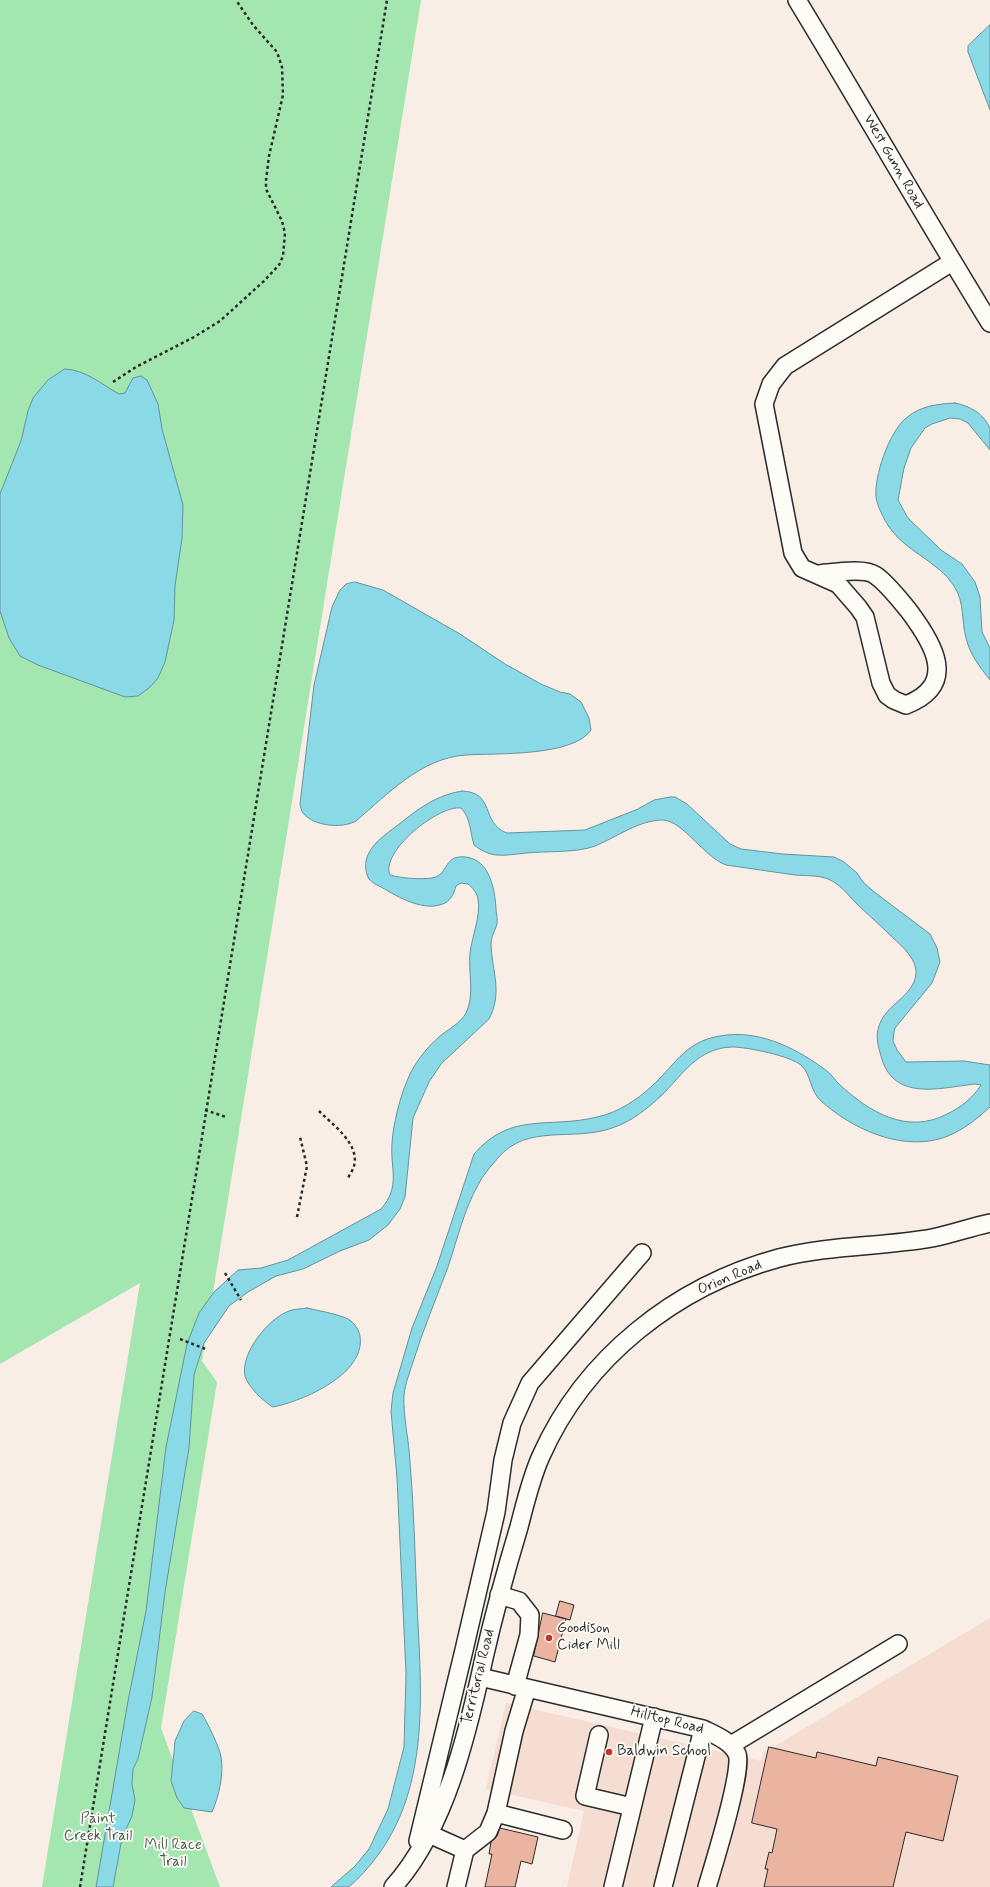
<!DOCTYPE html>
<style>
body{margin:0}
canvas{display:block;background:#f9eee6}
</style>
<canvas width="990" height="1887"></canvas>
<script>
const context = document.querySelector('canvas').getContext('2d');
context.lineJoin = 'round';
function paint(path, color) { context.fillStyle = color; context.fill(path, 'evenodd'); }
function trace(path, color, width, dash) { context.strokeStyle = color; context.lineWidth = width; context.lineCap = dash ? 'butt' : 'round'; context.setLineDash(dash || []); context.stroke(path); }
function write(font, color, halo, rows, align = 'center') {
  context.font = font + ' Mynerve,sans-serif'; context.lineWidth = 3.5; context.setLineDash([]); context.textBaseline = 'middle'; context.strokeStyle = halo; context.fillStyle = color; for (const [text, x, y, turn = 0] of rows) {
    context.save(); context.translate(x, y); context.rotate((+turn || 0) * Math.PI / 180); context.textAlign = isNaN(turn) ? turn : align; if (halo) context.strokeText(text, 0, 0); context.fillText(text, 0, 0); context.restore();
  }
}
paint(new Path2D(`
 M990,1618V1887H567L584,1811L486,1789L506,1703L761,1761L763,1753Z`), '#f5ddd1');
paint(new Path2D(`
 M0,0H421L202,1361L217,1382L161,1728L220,1887H42L140,1283L0,1364Z`), '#a4e6b0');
const water = new Path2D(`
 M990,25V110L968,52V46Z
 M65,369C86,370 101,384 119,394L125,393L133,378L141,376L147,380L158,404L162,429L183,505L182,538L175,586L174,620L165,662L158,678L149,688L138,696L125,697L38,665L20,656L9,638L0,611V494L21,441L28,411L33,398L48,380Z
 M955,403C970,406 983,413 990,428C990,434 990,444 990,450L968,423L960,419L950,418L932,424L925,428L911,448L904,468L898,500L908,518L941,550L962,564L975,582L980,597L982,632L990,648V680C980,667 970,655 966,638C961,620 965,603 954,586C938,561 906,552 889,527C884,519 877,506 876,497C874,476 889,433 905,419C919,406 937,404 955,403Z
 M355,582L383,590L460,634L505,664L541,684L560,692L570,694L581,702L589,718L591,730C573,757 495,753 466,755C421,758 388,794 356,821C342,829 313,826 303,813C301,811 301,807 300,804L314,685L332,607L340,590L346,584Z
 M462,791C496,792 480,823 507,833L585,830L638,809L654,800L670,797H675L687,804L730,844L741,849L783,854L834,857L844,862L857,873L863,882L873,891L930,934L937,948L940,962L932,983L895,1028L894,1032L893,1041L897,1050L906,1062L964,1061L990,1065V1107C976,1120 958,1134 939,1139C898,1150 851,1128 821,1101C810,1091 811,1075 802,1066C792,1056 747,1047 732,1047C698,1048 683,1074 662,1095C647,1109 631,1122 612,1128C573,1142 527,1123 498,1158C491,1166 483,1175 478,1185C464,1210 457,1240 448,1267C436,1299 423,1330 413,1362C410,1372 405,1384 404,1395C403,1417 409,1440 410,1462C414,1509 415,1556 417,1604C422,1706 433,1812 349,1887H331L355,1866L369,1849L388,1809L404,1747L406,1673L397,1478L391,1411L393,1393L412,1328L437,1266L474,1154C511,1111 549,1129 597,1117C617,1113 637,1100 652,1086C678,1062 686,1039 727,1035C763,1031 799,1050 827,1071C832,1075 835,1080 839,1084C869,1112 907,1135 947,1114C960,1108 973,1098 981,1085L975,1084C939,1088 893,1102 881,1056C877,1043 875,1033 881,1021C890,1002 917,994 916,970C914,955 898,943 889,934C878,923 866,913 856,903C847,894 840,884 828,879C818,875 806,876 795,875C772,872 749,868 726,865C704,857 683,821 663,820C639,820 617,837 595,846C577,853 546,851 526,853C516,854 505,856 496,855C488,854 480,850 474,845C470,833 471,818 461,808C438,805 380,852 390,875C399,878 430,881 438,876C449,868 446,855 466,857C490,860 495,890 496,909C496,914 498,919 497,924C495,931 491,937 491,944C492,972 503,992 489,1019L441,1064L429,1082L413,1118L405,1197L400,1209L388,1225L369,1240L340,1251L303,1269L276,1276L248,1292L229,1306L204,1343L194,1375L189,1448L165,1592L152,1697L138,1759L133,1769L132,1784L135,1800L132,1816L122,1838L113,1887H96L128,1701L146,1611L166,1447L187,1344L199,1313L214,1292L238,1270L261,1268L288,1260L381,1209C401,1186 390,1169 392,1143C393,1125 400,1097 407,1081C413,1065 426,1048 439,1037C448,1029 460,1024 466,1013C475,995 468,972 470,953C472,936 481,916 478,899C477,893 473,888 468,884L461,883L456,886C454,893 452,899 445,903C425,913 398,897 381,887C377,885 372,883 369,879C366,874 365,867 366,861C369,845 386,834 398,825C418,809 436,795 462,791Z
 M307,1308C319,1311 334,1313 346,1318C353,1321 359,1329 360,1336C366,1374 303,1401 273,1407C264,1402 248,1387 245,1376C240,1353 269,1318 289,1311C294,1309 301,1309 307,1308Z
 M194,1711L202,1714C207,1722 220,1748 221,1757C224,1774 219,1796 212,1812L184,1808L177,1798L171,1781L174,1752L175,1741L184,1721Z`);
paint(water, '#8ad9e7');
trace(water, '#64939c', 1);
const building = new Path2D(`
 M560,1601L574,1605L570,1620L556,1616Z
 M543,1613L566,1619L555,1662L534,1656Z
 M769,1747L816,1758L817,1752L876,1766L878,1757L958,1776L943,1841L906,1832L893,1887H764L768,1869H765L769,1852L772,1853L777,1829L752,1823Z
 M500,1828L538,1837L532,1864L521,1861L515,1887H485L492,1854H489L491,1842L497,1836Z`);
paint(building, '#ebb4a0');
trace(building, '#2b2b2b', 1);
const minor = new Path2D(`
 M797,0C862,107 924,216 990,323
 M817,574C831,573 864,567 875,575C886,582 900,600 909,611C933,643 959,684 906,705L894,700L887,695L881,683L865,617L858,607L838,584L802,568L793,553L764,404L771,384L785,366L952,262
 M499,1595L519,1601L530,1615L529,1635L515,1686
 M480,1677L703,1729C715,1735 731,1741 737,1754C744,1767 713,1867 707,1887
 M599,1735L585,1796L632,1807
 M731,1745L898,1644
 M496,1813L563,1830
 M429,1834L465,1850
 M418,1841L464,1650L496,1512L503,1460L512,1423L530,1383L642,1253
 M393,1887C445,1830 468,1732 484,1658C494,1614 506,1570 519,1527C525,1504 531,1478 541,1456C585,1357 676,1286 779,1258C829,1245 881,1247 932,1238C952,1234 971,1227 990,1223
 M456,1887L465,1850L488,1832L496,1813L514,1731L527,1688
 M613,1887L654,1717
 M663,1887L703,1729`);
trace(minor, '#2b2b2b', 20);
trace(new Path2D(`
 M113,382L136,367L194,337L220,321L264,281L279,265L283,256L285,233L282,221L266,189V180L269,156L283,95L282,67L277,52L253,25L236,0
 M205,1110L226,1117
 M319,1111C333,1125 360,1144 354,1166C353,1170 350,1174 348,1178
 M297,1217L307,1166L300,1137
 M225,1273L241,1300
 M180,1339L208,1350
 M80,1887L387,0`), '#2b2b2b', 2.5, [3, 3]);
trace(minor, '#fdfcf7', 17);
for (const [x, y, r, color] of [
 [549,1638,4,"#c8321e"],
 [609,1752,4,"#c8321e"]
]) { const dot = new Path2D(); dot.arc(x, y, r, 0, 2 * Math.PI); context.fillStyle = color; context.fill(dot); trace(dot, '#fdfcf7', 1.5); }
write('15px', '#2b2b2b', '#fdfcf7', [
 ["West Gunn Road",893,162,60],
 ["Orion Road",730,1278,-23],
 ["Territorial Road",479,1677,-76],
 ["Hilltop Road",667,1721,14]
]);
write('15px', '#2b2b2b', '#fdfcf7', [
 ["Goodison",557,1629],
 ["Cider Mill",557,1646],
 ["Baldwin School",617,1752]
], 'left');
write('15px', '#495a4c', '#fdfcf7', [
 ["Paint",98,1820],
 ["Creek Trail",98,1837],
 ["Mill Race",173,1846],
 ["Trail",173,1863]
]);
</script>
